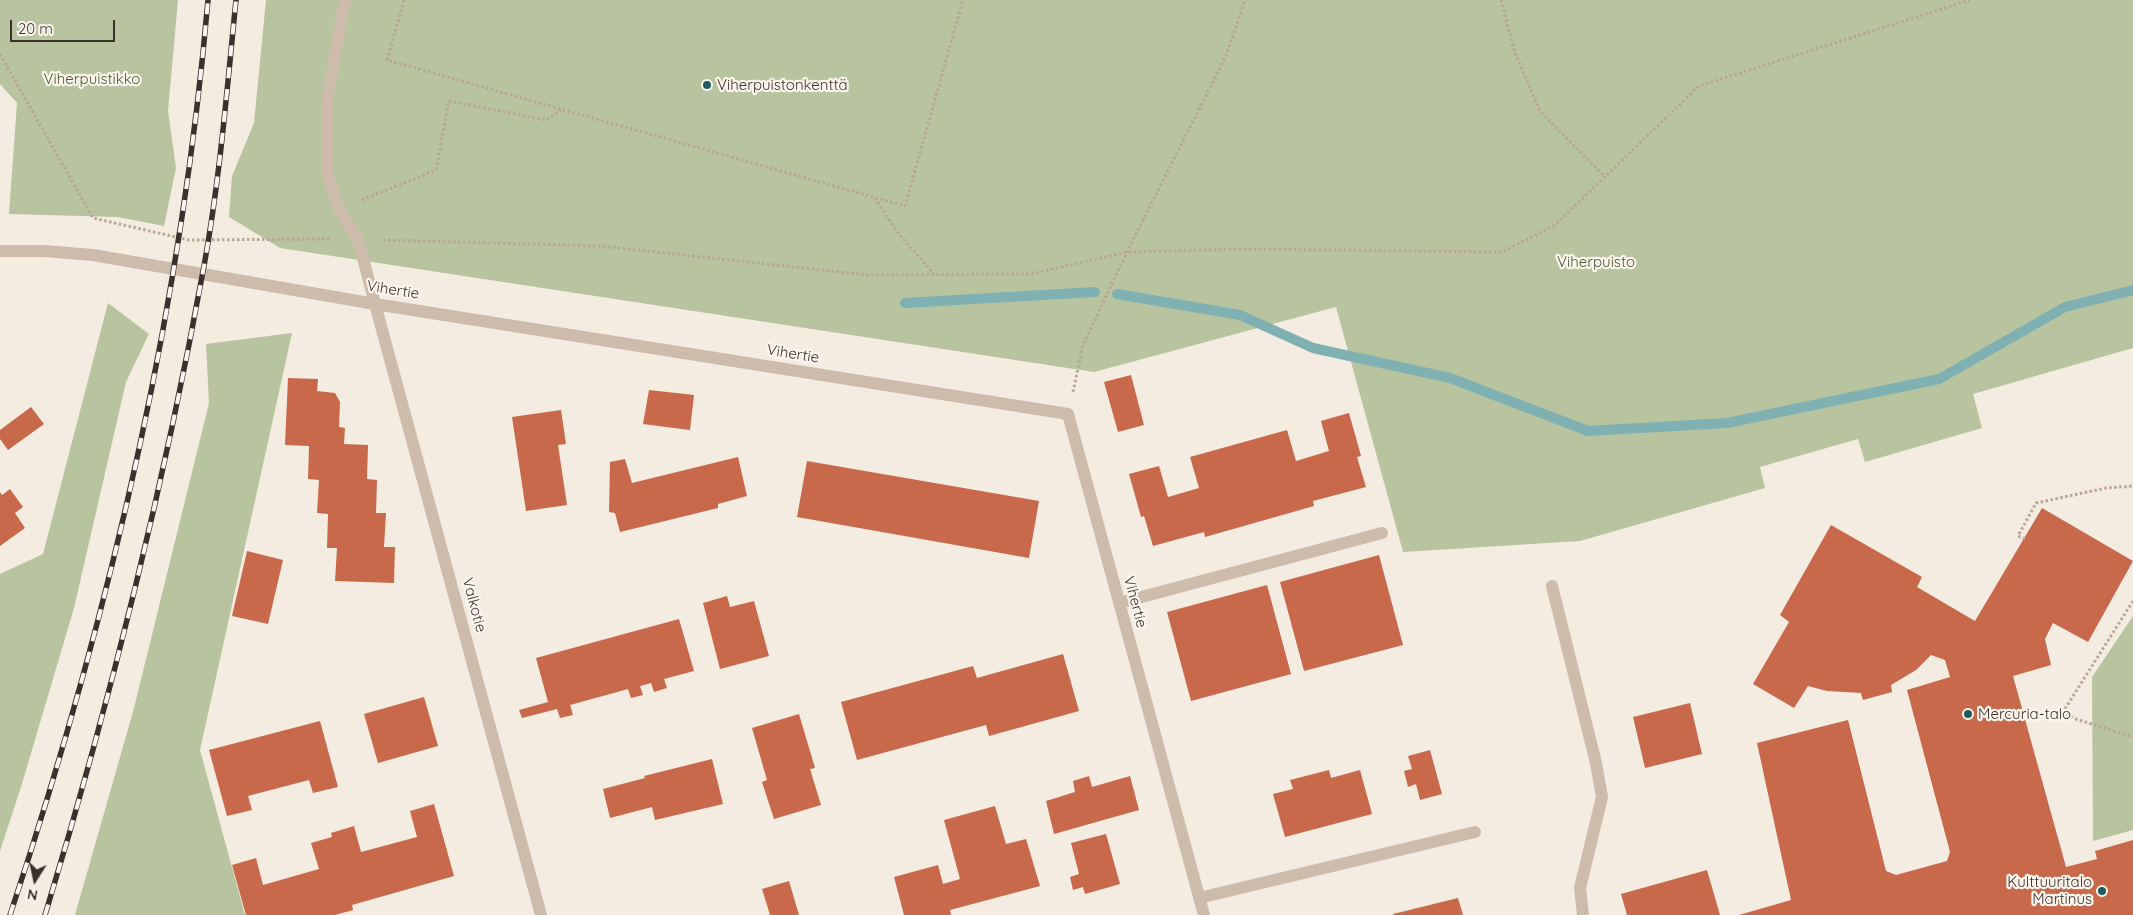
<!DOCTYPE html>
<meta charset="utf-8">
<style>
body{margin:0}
#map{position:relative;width:2133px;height:915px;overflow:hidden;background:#f4ebe1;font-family:Quicksand,sans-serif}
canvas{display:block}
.north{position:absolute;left:10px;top:855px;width:50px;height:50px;-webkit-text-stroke:4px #fbf5ee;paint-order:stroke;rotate:190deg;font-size:14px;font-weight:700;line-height:20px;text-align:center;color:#3b302b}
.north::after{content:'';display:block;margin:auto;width:18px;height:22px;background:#3b302b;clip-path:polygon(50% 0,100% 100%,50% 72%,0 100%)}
.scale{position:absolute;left:10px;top:20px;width:105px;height:22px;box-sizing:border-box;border:2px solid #3b302b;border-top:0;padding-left:6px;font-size:15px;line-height:18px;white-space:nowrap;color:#3b302b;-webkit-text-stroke:4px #fbf5ee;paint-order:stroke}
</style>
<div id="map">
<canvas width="2133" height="915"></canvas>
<div class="north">N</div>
<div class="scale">20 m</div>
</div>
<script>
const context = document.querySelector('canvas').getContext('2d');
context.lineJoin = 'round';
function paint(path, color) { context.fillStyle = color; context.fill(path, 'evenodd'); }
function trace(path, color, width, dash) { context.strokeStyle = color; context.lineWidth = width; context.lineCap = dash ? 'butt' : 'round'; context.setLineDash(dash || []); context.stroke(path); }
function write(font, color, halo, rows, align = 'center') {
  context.font = font + ' Quicksand,sans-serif'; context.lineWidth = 4.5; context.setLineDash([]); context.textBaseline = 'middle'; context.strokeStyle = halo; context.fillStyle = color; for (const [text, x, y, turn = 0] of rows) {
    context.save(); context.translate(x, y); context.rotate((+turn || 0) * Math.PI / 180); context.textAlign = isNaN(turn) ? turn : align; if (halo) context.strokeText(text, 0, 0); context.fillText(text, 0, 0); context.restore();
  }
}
paint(new Path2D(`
 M0,0H178L168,111L176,168L164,226L118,217L9,214L17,103L0,84Z
 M266,0H2133V348L1973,394L1982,428L1865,462L1858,439L1760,467L1765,488L1580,541L1403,552L1336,307L1094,372L280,248L229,217L232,176L254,123Z
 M108,303L149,334L126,382L74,608L21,787L0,851V574L43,554Z
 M292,333L200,750L245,915H75L134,708L209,403L206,344Z
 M2133,616V830L2093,841L2092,677Z`), '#b8c4a0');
trace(new Path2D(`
 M1117,294L1240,315L1313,348L1450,378L1588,431L1727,423L1939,379L2065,307L2133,290
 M905,303L1095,292`), '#7fb0b2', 10);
paint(new Path2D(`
 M1131,375L1144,425L1118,432L1104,382Z
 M288,378L318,379L317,391L335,393L340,402L339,427L345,428L344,444L368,445L367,479L377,480L376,513H386L384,547H395L394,583L335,581L337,548H327L328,514L317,513L319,480L308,479L309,446L285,445Z
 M649,390L694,395L690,430L643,424Z
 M31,407L44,424L8,450L0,439V430Z
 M561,410L566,444L558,445L567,505L526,511L512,417Z
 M1349,413L1361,456L1357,457L1366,487L1313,501L1314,506L1205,537L1204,532L1153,546L1144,516L1141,517L1129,474L1159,466L1168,497L1199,488L1190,457L1287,430L1296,461L1329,451L1321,421Z
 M738,457L747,496L718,504V508L620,532L615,513L609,512L610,462L625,459L632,483Z
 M807,461L1039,501L1029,558L797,517Z
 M10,489L23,507L15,513L25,528L0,546V492L2,495Z
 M2042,508L2133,561L2088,642L2053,623L2045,639L2051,665L2013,676L2066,867L2097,859L2095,851L2133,840V915H1739L1791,900L1757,743L1848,720L1886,871L1896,875L1947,861L1950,852L1907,690L1950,677L1945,660L1931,655L1916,670L1891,685L1892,692L1863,700L1861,693L1827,691L1808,686L1794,708L1753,684L1789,622L1780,615L1831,525L1922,577L1917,587L1975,621Z
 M247,551L283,560L268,624L232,616Z
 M1379,555L1403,645L1304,671L1280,582Z
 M1267,585L1291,674L1191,701L1167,612Z
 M727,596L730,607L754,601L769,656L720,669L703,603Z
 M679,619L694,671L664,679L667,688L654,692L651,683L640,686L643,695L631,698L628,689L570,705L573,715L560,718L557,709L522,718L519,710L548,702L536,658Z
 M1063,654L1079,711L989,736L986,725L857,760L841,702L973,666L977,678Z
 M424,697L438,746L378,763L364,714Z
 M1690,703L1702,754L1645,768L1633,717Z
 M799,714L815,768L810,769L821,805L774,819L762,782L767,780L752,728Z
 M320,721L338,787L313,793L309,780L248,796L252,810L227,816L209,750Z
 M1430,750L1442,794L1420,800L1416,784L1408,787L1404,771L1412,769L1408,756Z
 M712,759L723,804L655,820L652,807L610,818L603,789L645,778L644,776Z
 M1329,770L1331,778L1360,770L1372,814L1285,837L1273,794L1293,789L1290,780Z
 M1089,776L1092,787L1130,776L1139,810L1054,834L1046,801L1075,792L1073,781Z
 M434,804L454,876L352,905L353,910L335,915H246L232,865L256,858L263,885L319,869L311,843L332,837L331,833L354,826L361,852L417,837L410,811Z
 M995,806L1006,844L1026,839L1040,886L950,910L951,915H904L894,877L938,865L943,884L960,879L944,820Z
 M1106,834L1120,884L1085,894L1083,887L1073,890L1070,877L1079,874L1071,843Z
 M1707,870L1720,915H1627L1621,894Z
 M789,881L799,915H770L762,889Z
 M1458,898L1463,915H1393V914Z`), '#c8694b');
trace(new Path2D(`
 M404,0L387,60L905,206L963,0
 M1501,0L1515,53L1540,111L1605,177
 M0,54L93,218L189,240L330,239
 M875,198L897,232L934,274
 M362,200L436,170L449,101L546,120L561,110
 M383,240L601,246L867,275L1031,274L1127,252L1243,249L1502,252L1555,225L1699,86L1970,0
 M1073,392L1083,345L1127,252L1226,56L1245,0
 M2025,539L2018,536L2036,503L2106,488L2133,486
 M2133,601L2063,712L2076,719L2133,737`), '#b9a596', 3, [2.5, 2.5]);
trace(new Path2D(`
 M345,0L328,94L327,172L339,210L358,239L375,304
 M1552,586L1596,763L1602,797L1580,888L1583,915
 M1119,603L1382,533
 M1199,898L1475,832`), '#cdbbac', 12);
trace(new Path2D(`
 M0,251H44L93,255L375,304L1068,414L1204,915
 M375,304L541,915`), '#cdbbac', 12);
const rail = new Path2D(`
 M10,915C109,618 181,312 208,0
 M45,915C110,702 164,485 204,266C220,178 227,89 236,0`);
trace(rail, '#3b302b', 5.5);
trace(rail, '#fbf5ee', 4, [11]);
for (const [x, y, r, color] of [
 [707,85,5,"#1f5a5e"],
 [1968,714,5,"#1f5a5e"],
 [2102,891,5,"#1f5a5e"]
]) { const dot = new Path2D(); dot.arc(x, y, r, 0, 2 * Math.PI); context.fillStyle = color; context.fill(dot); trace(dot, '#fbf5ee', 2); }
write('15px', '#4a5a2e', '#fbf5ee', [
 ["Viherpuistikko",92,79],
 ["Viherpuisto",1596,262]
]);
write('15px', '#3b302b', '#fbf5ee', [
 ["Viherpuistonkenttä",717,85],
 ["Mercuria-talo",1978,714],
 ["Kulttuuritalo",2092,882,"right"],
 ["Martinus",2092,899,"right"]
], 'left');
write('15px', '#3b302b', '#fbf5ee', [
 ["Vihertie",393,290,9],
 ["Vihertie",793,354,9],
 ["Vihertie",1135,602,75],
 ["Valkotie",474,605,75]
]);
</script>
